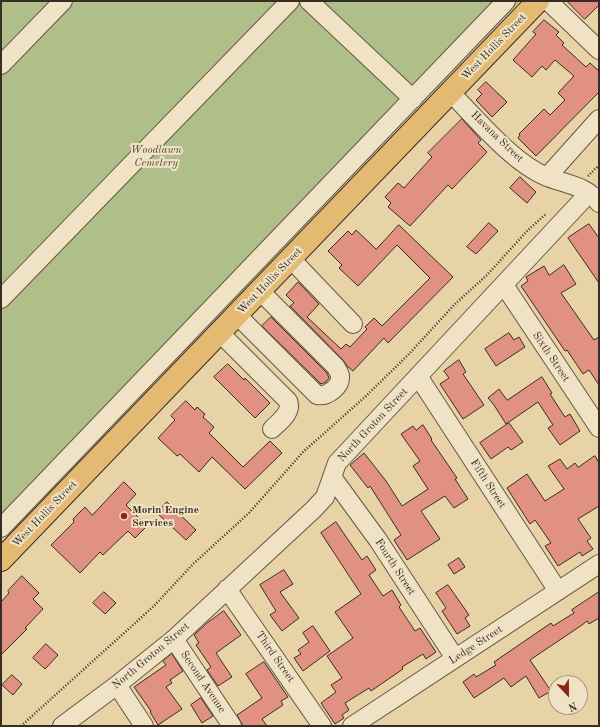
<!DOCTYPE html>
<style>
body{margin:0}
#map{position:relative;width:600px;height:727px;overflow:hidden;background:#e8d3a6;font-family:"Old Standard TT",serif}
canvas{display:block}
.frame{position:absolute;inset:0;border:2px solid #382d25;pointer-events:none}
.north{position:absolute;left:548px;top:675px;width:40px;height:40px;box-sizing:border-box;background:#f0e2c5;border:1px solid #a69a85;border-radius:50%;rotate:158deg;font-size:11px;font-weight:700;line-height:16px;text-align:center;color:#382d25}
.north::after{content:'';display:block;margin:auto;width:14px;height:18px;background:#8f2418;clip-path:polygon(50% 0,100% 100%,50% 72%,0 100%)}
</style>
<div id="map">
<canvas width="600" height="727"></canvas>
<div class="frame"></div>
<div class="north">N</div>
</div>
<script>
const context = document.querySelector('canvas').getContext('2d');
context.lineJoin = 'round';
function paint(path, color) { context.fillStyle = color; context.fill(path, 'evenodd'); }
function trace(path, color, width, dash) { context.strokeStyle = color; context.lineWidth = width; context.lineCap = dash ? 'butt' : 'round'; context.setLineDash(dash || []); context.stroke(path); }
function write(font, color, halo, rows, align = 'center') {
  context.font = font + ' "Old Standard TT",serif'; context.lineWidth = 4; context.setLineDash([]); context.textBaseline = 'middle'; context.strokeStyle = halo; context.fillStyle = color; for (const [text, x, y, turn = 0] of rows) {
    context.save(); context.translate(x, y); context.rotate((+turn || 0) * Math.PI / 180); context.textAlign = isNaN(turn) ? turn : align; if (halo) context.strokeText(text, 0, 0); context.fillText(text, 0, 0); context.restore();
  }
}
paint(new Path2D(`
 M1,1H520L1,539Z`), '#b0be8a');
const building = new Path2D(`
 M567,1H599V5L585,19Z
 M544,20L559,32L556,35L564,43L562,45L586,67L590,63L599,71V92L536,156L518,138L520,135L519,134L544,109L550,115L565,100L558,93L574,76L555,60L546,70L542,66L532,77L513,60L536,34L533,32Z
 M486,82L507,102L492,117L476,100L482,94L478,90Z
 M462,119L481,140L478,143L487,152L452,189L448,185L410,226L388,207L391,203L385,197L398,183L404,188L432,157L428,153Z
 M520,177L536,192L527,203L510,188Z
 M489,223L498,231L476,254L467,247Z
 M589,224L599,238V283L568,238Z
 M399,225L453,277L388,343L384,338L353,371L347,366L343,360L290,306L294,303L286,295L298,282L319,304L307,317L341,349L346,344L350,347L367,329L365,327L374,318L382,326L430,278L397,245L358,286L339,268L342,265L328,251L348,231L352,235L356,230L376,249Z
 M564,265L576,284L561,293L594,340L599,337V385L589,370L583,374L567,350L565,351L521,286L528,281L526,277L544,266L549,275Z
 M271,317L327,373L329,378L326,382L321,384L262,326Z
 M509,333L514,340L519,337L525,347L496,366L485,349Z
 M459,360L466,372L463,374L484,405L463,419L440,384L449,378L444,371Z
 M228,364L244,380L245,378L270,403L255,418L214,377Z
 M542,377L552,393L550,394L565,417L570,414L580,431L560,445L548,428L553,425L538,402L506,424L494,405L488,398L499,389L507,400Z
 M186,401L195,410L197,407L205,414L203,417L214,427L209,433L243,467L270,441L282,453L245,489L212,457L199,472L180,454L177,456L158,438L175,420L171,416Z
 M509,423L523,442L511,450L508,447L491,459L480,443Z
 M423,425L432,439L431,440L457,478L455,479L468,499L454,508L445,496L421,511L440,539L407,560L394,540L401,535L370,486L368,488L350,465L364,453L386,481L402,506L428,489L413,466L420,461L401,434L413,426L416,430Z
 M595,456L599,463V506L578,519L591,538L587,541L593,549L582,556L580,552L558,566L545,546L551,543L535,520L530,524L507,488L527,474L545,501L564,489L548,466L560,459L567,469L575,463L578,467Z
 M124,482L136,494L126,505L147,526L135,538L128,531L103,555L100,552L80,573L51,545L74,522L73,519L85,507L92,515Z
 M167,502L196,530L186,540L157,513Z
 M336,522L362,560L367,556L376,570L369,575L383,596L392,590L401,605L399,607L415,631L420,628L436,652L426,659L423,654L402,667L403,669L371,691L369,688L345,703L349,710L342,715L344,718L335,724L321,703L336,692L331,685L342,678L327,656L353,638L335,612L361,594L321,533Z
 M459,558L465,567L454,574L448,565Z
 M284,570L293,584L280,592L299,618L282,631L270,615L276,611L260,585Z
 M22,576L39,593L33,599L43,609L25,628L27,629L1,655V602L9,593L8,591Z
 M448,585L469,615L465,618L470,626L457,634L442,611L446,608L436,593Z
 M104,592L116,603L105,614L93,603Z
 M599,592V618L589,624L587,621L582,625L530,660L551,691L539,698L526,676L511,687L504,678L474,698L463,682L474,674L476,677L496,665L494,662L551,623L553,626L574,613L572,610Z
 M224,611L241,635L216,653L232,677L218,686L207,670L211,667L196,645L199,643L194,635L207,623Z
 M313,626L330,651L303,671L294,658L301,654L298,650L309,642L303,633Z
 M46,644L58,655L45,669L33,658Z
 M172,654L183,671L170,680L172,683L166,687L182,709L158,725L150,712L151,711L134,687L166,665L163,661Z
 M264,662L288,697L281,701L283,705L262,719L267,726H243L237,715L262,698L246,674Z
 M12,675L22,684L13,695L2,685Z
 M201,698L213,716L202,723L191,705Z`);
paint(building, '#e09182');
trace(building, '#382d25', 1);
const minor = new Path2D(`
 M309,1L413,99
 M548,1L599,50
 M1,65L63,1
 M450,92C476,118 512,162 545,176C563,184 587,185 599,203
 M547,177L599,119
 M291,259L353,324
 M504,285L599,428
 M1,299L290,1
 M237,315L317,395C327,397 341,387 340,376C340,373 337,370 336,367L260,291
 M220,333L288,401C293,412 279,422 272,429
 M418,376L558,591
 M332,477L378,540L455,658
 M1,528L506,1
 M227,589L322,726
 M174,639L232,726
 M117,685L144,726
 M62,726L117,685L174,639L314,509L325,497L337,463L589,193
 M352,726L599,564`);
const major = new Path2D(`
 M1,560L538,1`);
trace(minor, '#645645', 20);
trace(major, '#382d25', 24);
trace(new Path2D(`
 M588,176L599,165
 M21,726L134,624L154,606L193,564L249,513L303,452L366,396L408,355L455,304L487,275L527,231L546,214`), '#382d25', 2.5, [1, 2]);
trace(minor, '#f0e2c5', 18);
trace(major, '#e4ba73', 22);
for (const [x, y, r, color] of [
 [124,516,4,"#8f2418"]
]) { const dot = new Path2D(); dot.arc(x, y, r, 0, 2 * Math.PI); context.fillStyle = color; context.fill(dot); trace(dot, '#f0e2c5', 1.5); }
write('11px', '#382d25', '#f0e2c5', [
 ["West Hollis Street",494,47,-46],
 ["Havana Street",497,137,44],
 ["West Hollis Street",270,281,-46],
 ["Sixth Street",551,357,56],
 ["North Groton Street",373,425,-47],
 ["Fifth Street",488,484,57],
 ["West Hollis Street",45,514,-46],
 ["Fourth Street",395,567,57],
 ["Ledge Street",476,645,-33],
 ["North Groton Street",151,656,-40],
 ["Third Street",275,657,55],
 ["Second Avenue",203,682,56]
]);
write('italic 11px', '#504a39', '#f0e2c5', [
 ["Woodlawn",156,150],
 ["Cemetery",156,163]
]);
write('bold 11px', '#382d25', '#f0e2c5', [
 ["Morin Engine",132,510],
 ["Services",132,523]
], 'left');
</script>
